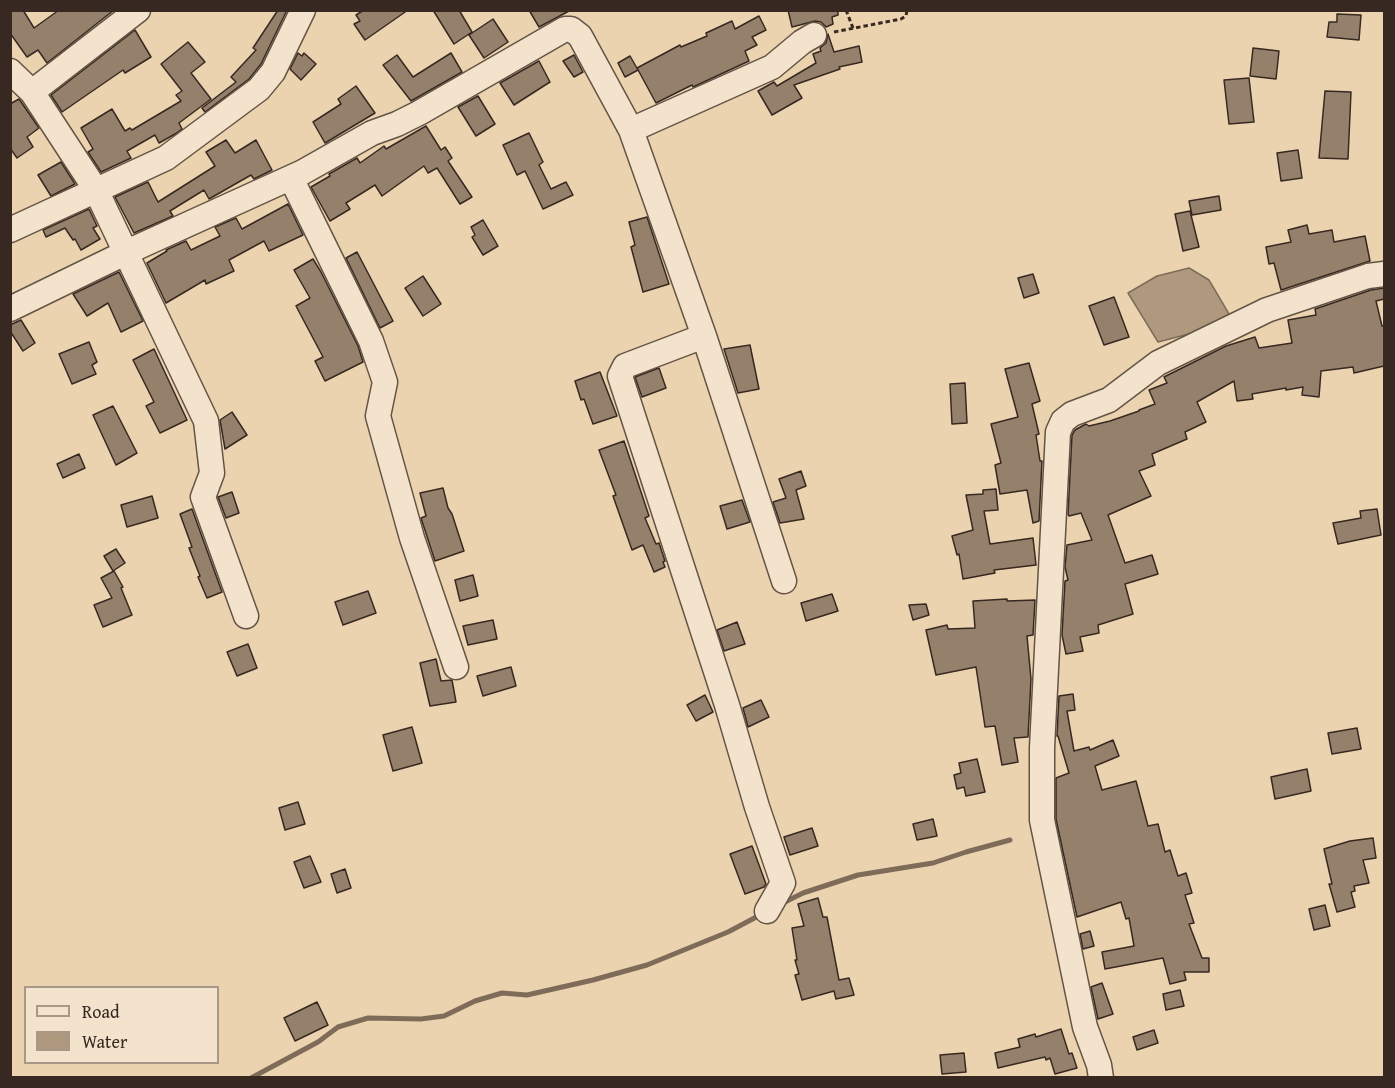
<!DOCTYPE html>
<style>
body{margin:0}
#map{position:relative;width:1395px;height:1088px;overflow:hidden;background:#ecd3b0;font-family:"Gentium Book Plus",serif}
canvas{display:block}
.frame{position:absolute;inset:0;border:12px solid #372921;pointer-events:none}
.legend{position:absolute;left:24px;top:986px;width:195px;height:78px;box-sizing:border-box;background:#f3e2cc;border:2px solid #a89888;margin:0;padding:8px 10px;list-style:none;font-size:18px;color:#372921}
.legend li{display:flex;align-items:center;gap:12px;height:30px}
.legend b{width:30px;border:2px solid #a89888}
</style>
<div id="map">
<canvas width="1395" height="1088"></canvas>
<div class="frame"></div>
<ul class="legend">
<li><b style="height:8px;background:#f3e2cc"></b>Road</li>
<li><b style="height:16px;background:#ae997f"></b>Water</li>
</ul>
</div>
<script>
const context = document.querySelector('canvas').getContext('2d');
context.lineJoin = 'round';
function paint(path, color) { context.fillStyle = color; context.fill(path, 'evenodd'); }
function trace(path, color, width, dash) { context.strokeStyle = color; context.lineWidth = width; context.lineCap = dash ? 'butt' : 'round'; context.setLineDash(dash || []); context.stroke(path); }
const water = new Path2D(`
 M1189,268L1209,280L1229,314L1212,328L1158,342L1128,293L1157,276Z`);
paint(water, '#ae997f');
trace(water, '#7e6c59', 1.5);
trace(new Path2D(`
 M781,904L803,893L858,875L933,863L966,852L1010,840
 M251,1078L318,1042L338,1027L368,1018L421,1019L444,1016L475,1001L502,993L527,995L593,980L647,965L728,932L762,914`), '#7e6c59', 5);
const building = new Path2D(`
 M10,10H23L34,28L59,10H114L47,63L38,50L27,57L10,33Z
 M278,10H287L261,64L249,79L205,112L202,108L236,82L231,77L256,50L253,48Z
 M364,10H408L365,40L354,24L360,21L356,15Z
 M433,10H459L472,32L454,44Z
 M529,10H571L539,27Z
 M788,10H838V15L832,17L833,24L826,27L821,22L815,21L792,27Z
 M1337,14L1361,15L1359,40L1327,37L1329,22H1337Z
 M759,16L766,30L752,37L757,45L745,51L749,61L693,87L692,85L656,103L637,68L680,45L681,47L707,36L706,33L732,21L735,29Z
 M493,19L508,42L484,58L469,35Z
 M135,30L151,57L125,73L123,70L62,112L51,95Z
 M828,34L834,52L859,46L862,62L839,67L840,69L794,85L802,98L772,115L758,91L774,82L777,86L816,63L813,54L821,51L820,48L826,43Z
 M188,42L205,62L191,73L211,99L179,123L182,129L175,134L159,143L155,135L127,151L131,158L101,172L88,152L93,149L81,128L112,109L125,131L130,128L132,130L181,101L176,95L182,91L161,64Z
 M1253,48L1279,51L1276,79L1250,76Z
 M298,53L302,56L304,53L316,64L301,80L290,69Z
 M451,53L462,72L411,101L383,65L397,55L413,77Z
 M574,55L583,72L574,77L563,61Z
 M630,56L638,70L625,77L618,63Z
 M539,61L550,82L514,105L500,83Z
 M1249,78L1254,122L1229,124L1224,80Z
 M356,86L375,113L325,143L313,122L341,104L338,99Z
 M1325,91L1351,92L1348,159L1319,158Z
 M478,96L495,124L476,136L458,107Z
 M19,99L39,128L27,137L33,147L17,158L10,148V104Z
 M426,126L441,150L445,147L452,158L448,161L472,197L460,204L437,168L428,173L424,166L382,196L375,185L346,203L350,209L330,221L311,187L330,176L329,174L357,158L360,163L384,146L386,149Z
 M529,133L543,162L539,165L551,189L566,182L573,195L543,209L525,171L517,175L503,145Z
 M226,140L235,153L256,140L272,170L254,179L251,175L209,199L204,190L170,211L173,216L134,233L115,197L148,182L158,202L215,166L206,152Z
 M1298,150L1302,178L1281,181L1277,153Z
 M61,162L75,184L51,196L38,175Z
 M1219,196L1221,210L1192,215L1189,201Z
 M288,204L303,235L269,251L264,241L229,260L234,271L206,284L205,280L166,303L147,263L167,251L166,250L186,241L191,250L220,236L215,227L236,218L242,229Z
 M89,209L97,226L93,228L100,239L81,250L75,239L73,240L65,228L46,237L43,230Z
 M1190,211L1199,247L1183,251L1175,214Z
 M647,217L669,284L643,292L631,247L635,245L629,222Z
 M483,220L498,246L483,255L472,237L475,235L471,227Z
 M1307,225L1309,234L1332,230L1334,242L1365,236L1370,261L1281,290L1274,263L1269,264L1266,247L1291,242L1288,230Z
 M357,252L393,321L380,328L346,258Z
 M313,259L321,272L358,346L363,362L325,381L315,361L323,357L296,306L310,298L294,270Z
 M119,272L143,321L121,332L108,303L87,316L73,294Z
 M1033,274L1039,293L1024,298L1018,278Z
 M423,276L441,304L423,316L405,288Z
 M1384,288V299L1376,301L1382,326H1384V366L1354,373L1353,367L1321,371L1319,397L1302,395L1303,387L1286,390V388L1252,394L1253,399L1237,401L1234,381L1197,402L1206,422L1185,432L1187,439L1152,454L1155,465L1139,471L1151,496L1108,515L1125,563L1152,555L1158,574L1125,584L1133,614L1098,625L1099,633L1080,637L1083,651L1066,654L1062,635L1065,581L1068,580L1065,567L1067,545L1092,540L1081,513L1069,516L1068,514L1072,435L1075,430L1086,424L1089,426L1110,421L1139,411V410L1155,404L1149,390L1167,383L1164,377L1226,346L1255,337L1259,348L1292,343L1288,320L1316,315L1315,309L1371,290Z
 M1114,297L1129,337L1104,345L1089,306Z
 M21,320L35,343L23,351L10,331V325Z
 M89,342L97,362L92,365L96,374L72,384L59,354Z
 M750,345L759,389L738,393L724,349Z
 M154,349L187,420L160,433L146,406L154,402L133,360Z
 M1029,363L1040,401L1032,404L1039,434L1036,435L1040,461H1042L1039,521L1033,523L1027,490L1000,494L995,465L1001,463L991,424L1018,417L1005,369Z
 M659,368L666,388L642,397L635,377Z
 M600,372L617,416L593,424L584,399L581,400L575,381Z
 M965,383L967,423L952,424L950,384Z
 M113,406L137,453L116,465L93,415Z
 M232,412L247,435L225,449L220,420Z
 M624,441L649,516L645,518L656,544L659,543L665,561L663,562L665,567L654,572L643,545L632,550L613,496L616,495L599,450Z
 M79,454L85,468L63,478L57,464Z
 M801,471L806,486L796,490L804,519L780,523L773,502L786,498L779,479Z
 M443,488L448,508L452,514L464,551L435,561L421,518L426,516L420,493Z
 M996,489L998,510L984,511L990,544L1033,538L1036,565L994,570L995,573L963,579L959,554L957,555L952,536L973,530L966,495L983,494V490Z
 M232,492L239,513L226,518L218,497Z
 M152,496L158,518L127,527L121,505Z
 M742,500L750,522L727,529L720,506Z
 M192,509L222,592L207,598L198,577L200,576L189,548L192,547L180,514Z
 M1377,509L1381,535L1338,544L1333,523L1361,518L1360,511Z
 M116,549L125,563L113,571L104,556Z
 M114,571L123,587L121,588L132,615L103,627L94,605L112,598L101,578Z
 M473,575L478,596L460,601L455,580Z
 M368,591L376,613L343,625L335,602Z
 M832,594L838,611L806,621L801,603Z
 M1007,599V601L1035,600L1033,635L1027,636L1031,679L1028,737L1014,738L1018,762L1002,765L995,726L985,727L976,667L936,675L926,630L947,625L948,629L975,628L973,601Z
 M926,604L929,615L913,620L909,605Z
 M493,620L497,639L468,645L463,626Z
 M737,622L745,644L724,651L717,630Z
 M248,644L257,668L237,676L227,652Z
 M436,659L441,681L452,680L456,702L430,706L420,663Z
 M511,667L516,686L483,696L477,676Z
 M1073,694L1075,710L1067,711L1074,751L1089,747L1090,750L1113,740L1119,756L1095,766L1102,790L1136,781L1148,826L1158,824L1165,852L1170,850L1178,876L1186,873L1192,893L1185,895L1194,923L1189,924L1202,958H1209V972H1184L1186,980L1170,984L1163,958L1105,969L1102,952L1134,946L1129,918L1126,919L1121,902L1077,917L1056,819V778L1069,773L1058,736H1057L1059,696Z
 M705,695L713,712L696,721L687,705Z
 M761,700L769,717L748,727L743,708Z
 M412,727L422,763L393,771L383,735Z
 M1357,728L1361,749L1332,754L1328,733Z
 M977,759L985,792L966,796L964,787L957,789L954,775L961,773L959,763Z
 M1307,769L1311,791L1275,799L1271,777Z
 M298,802L305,824L285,830L279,808Z
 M933,819L937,836L917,840L913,824Z
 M812,828L818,846L790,855L784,837Z
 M1373,838L1376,858L1363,860L1369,883L1354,886L1355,891L1351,892L1355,907L1337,912L1329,884H1332L1324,849L1350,841Z
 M752,846L766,884L764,887L745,894L730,854Z
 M310,856L321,882L304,888L294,862Z
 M345,869L351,888L337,893L331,874Z
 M818,898L823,917H827L839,980L849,978L854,995L836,999L834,991L802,1000L795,975L799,974L795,960H797L792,928L804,926L798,904Z
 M1325,905L1330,926L1314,930L1309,909Z
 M1090,931L1094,946L1083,949L1080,934Z
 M1102,983L1113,1014L1098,1019L1091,987Z
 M1180,990L1184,1006L1166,1010L1163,994Z
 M317,1002L328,1025L295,1041L284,1018Z
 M1061,1029L1069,1054L1072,1053L1077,1068L1055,1074L1050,1058L1046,1060L1045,1057L998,1068L995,1053L1020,1047L1018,1039L1035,1034L1036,1037Z
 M1154,1030L1158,1043L1137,1050L1133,1037Z
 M964,1053L966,1072L942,1074L940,1055Z`);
paint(building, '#95816b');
trace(building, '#372921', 1.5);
const minor = new Path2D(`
 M10,71L32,92L96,190L206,421L212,473L203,497L246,616
 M32,92L138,10
 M631,130L772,67L802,42L814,35
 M291,178L371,341L385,382L378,416L412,538L456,667
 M10,230L166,158L259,89L273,72L303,10
 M10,309L127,252L303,172L372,133L397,124L419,113L565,29H571L580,36L631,130L704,336L784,581
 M704,336L625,366L620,376L727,705L757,807L783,883L767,911
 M1101,1078L1099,1065L1085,1027L1042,820V748L1058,432L1063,421L1072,414L1109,400L1158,363L1267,310L1368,276L1384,274`);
trace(minor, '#645445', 27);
trace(new Path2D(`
 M846,10L853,28
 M834,32L901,19L906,16L907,10`), '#372921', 3, [4.5, 3]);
trace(minor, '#f3e2cc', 24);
</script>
